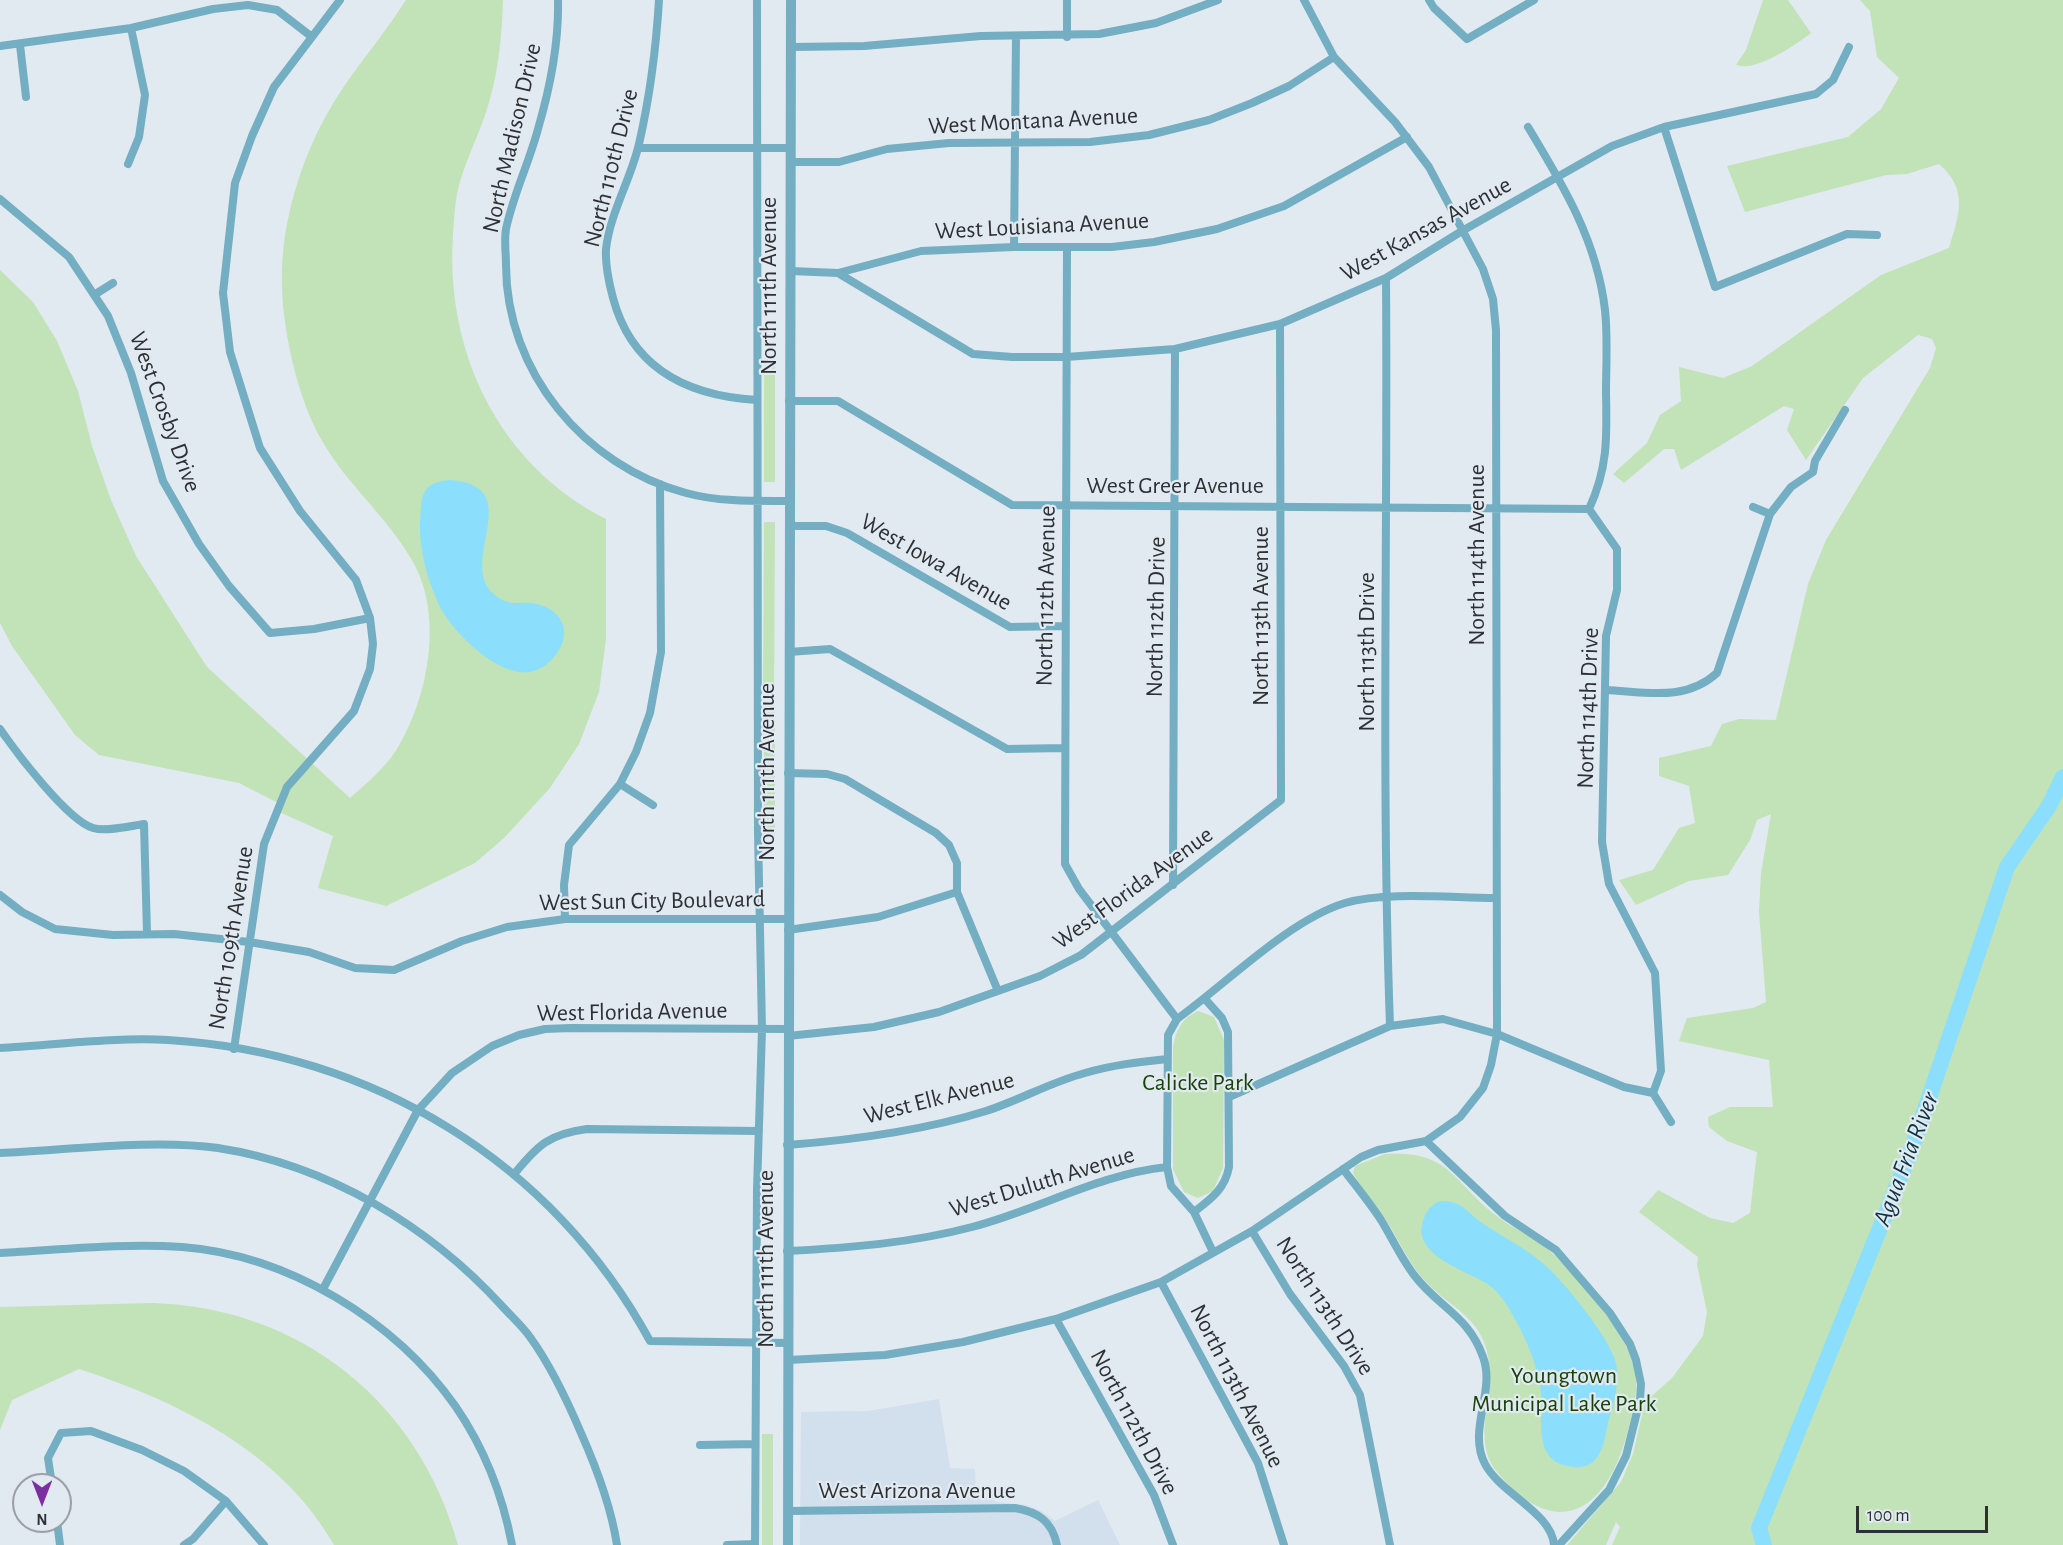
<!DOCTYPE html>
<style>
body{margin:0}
#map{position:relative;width:2063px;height:1545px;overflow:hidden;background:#e1e9f1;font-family:"Alegreya Sans",sans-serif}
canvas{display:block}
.north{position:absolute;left:12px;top:1473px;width:60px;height:60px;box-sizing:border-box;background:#e1e9f1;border:2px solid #999fa5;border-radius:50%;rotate:180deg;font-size:16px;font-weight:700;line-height:24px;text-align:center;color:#2e3134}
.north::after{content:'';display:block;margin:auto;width:21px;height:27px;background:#7c2ea0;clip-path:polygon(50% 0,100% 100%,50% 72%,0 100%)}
.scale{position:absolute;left:1856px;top:1506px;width:132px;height:27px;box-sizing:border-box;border:3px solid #2e3134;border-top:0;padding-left:8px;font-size:18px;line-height:21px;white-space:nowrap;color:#2e3134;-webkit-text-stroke:4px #e1e9f1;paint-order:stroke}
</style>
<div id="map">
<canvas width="2063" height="1545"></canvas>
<div class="north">N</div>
<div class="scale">100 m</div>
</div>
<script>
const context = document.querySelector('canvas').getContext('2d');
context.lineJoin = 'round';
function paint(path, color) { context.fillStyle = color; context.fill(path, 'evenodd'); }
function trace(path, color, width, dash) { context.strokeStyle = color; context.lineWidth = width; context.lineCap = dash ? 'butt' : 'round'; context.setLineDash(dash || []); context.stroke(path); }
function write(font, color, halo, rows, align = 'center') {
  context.font = font + ' "Alegreya Sans",sans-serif'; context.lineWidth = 4.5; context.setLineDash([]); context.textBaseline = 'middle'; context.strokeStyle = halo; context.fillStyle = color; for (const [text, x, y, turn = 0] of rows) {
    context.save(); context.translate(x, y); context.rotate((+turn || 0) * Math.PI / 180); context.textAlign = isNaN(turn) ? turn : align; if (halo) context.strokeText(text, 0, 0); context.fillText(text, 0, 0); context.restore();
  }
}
paint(new Path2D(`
 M939,1399L950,1468L975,1469L976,1496H989L996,1502L1026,1505L1041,1511L1055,1521L1098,1500L1120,1545H800L801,1412L868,1411Z`), '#d2dfed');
paint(new Path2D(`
 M406,0H503C502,33 499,67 490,99C482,129 467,156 459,185C455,201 454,219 453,235C445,352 499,465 606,519V639L599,692L579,744L550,788L504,838L475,863L386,906L318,888L333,836L277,811L280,804L239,783L99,755L75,735L12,646L0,623V270L33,302L57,341L78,391L92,446L111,500L136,556L207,667L350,798C367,783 385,768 397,749C428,698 444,617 413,562C388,517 346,484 321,439C298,399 283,332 282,286C280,217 306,141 345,85C365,56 387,30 406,0Z
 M1763,0H1788L1811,33C1795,45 1757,72 1736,65L1746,50Z
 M1860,0H2063V1545H1612L1620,1527L1616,1522L1606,1545H1567L1621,1482L1633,1454L1645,1402L1672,1378L1703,1336L1707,1312L1697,1265L1698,1257L1639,1212L1658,1190L1710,1218L1733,1223L1750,1213L1757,1152L1727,1141L1709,1127L1708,1117L1730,1107H1773L1769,1060L1679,1041L1687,1018L1753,1008L1766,1002L1759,912L1761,873L1771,814L1757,820L1750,840L1728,875L1689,881L1636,905L1619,880L1653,870L1679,828L1695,823L1689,786L1659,776V758L1711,746L1722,724L1739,719L1776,720L1808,584L1826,540L1930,368L1936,348L1932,339L1918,335L1863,378L1806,460L1787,430L1794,409L1784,406L1681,470L1674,449H1664L1624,483L1613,474L1647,443L1660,415L1681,401L1679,367L1723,378L1752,366L1881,275L1949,248C1959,215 1969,190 1939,164L1907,174L1886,175L1745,212L1727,166L1848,137L1881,109L1899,78L1877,57L1870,11Z
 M764,365H775V482H764Z
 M764,522H775L774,696H763Z
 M764,709H775V835H764Z
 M1198,1011L1214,1017L1224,1040L1223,1168L1213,1191L1198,1198L1184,1192L1173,1169V1048C1175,1031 1182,1018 1198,1011Z
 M1385,1154C1451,1150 1452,1182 1497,1216C1510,1227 1527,1233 1541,1244C1569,1264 1622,1328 1632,1360C1640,1385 1635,1406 1628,1430C1608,1510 1558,1545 1497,1472C1465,1432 1509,1376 1477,1329C1465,1311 1443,1300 1428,1284C1410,1266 1400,1242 1386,1220C1376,1204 1361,1190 1353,1173L1355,1166Z
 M152,1303C300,1307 419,1402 458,1545H334C281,1451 177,1401 79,1369L12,1400L0,1430V1307Z
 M762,1434H773V1545H762Z`), '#c1e3b7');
paint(new Path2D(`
 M450,480C523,486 467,549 487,586C491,593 500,600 508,602C516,604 524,602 531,603C563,607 575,634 553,658C547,665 540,670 530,672C498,677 452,632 439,605C427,579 419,549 420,521C421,511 420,498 426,490C431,482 442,481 450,480Z
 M1440,1201C1461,1200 1467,1212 1482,1223C1503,1237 1527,1249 1546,1266C1566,1284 1604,1332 1614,1357C1622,1378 1614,1402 1608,1423C1605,1437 1603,1456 1590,1464C1583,1468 1576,1468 1568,1466C1530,1460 1545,1412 1540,1385C1536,1363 1527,1341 1516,1321C1509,1308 1501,1294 1489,1285C1469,1271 1411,1256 1423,1221C1426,1211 1431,1205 1440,1201Z`), '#8bdffd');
trace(new Path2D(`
 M1764,1545L1759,1528L1911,1151L2007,867L2049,806L2063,777`), '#8bdffd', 16);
trace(new Path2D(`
 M558,0C559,43 550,88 538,129C529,163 513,195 506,229C504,240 506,253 506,265C506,371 584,466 686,493C719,502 755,501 789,501
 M659,0C656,49 650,96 639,144C631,179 610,213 606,249C605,265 609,283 613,298C632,369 688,396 757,400
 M1429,0L1434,8L1467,39L1534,0
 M1067,37V0
 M20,45L26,97
 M0,46L131,28L213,9L248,5L277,10L312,37
 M792,47L864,46L981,36L1099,34L1156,23L1218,0
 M1528,127C1563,185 1597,241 1605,310C1608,337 1606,366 1606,393C1607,437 1608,468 1589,509
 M1664,127L1715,287L1847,234L1877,235
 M638,148H791
 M791,162H839L887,149L949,143L1090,142L1149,135L1209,120L1252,103L1289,86L1334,57
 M128,164L139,137L145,95L131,28
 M0,199L69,257L108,316L131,373L163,481L199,544L229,586L270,633L314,629L370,618
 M1014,247L1016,36
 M1067,247L1065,864L1079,889L1177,1019
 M791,271L838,273L973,354L1012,357H1066L1175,349L1280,324L1386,278L1462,231L1612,146L1664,127L1816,94L1833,80L1849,47
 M838,273L921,251L1014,247H1112L1154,242L1217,229L1284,206L1407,137
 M1386,278C1388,527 1381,777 1390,1026
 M94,295L113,283
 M789,401H838L1012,505L1589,509
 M1753,507L1770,514
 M1589,509L1617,549V590L1606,636L1602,842L1609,884L1655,973L1661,1071L1653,1093L1671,1122
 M789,526H826L847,533L1010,627L1065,626
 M789,652L830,649L1007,749L1064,748
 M1606,690C1646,692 1685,702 1717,673L1770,514L1791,487L1813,472L1815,461L1845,410
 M0,729C16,752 67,820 93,828C106,832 130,826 144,824L147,933
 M788,773L827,774L845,779L936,833L949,845L957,863V892L998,991
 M620,784L653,805
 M1173,885L1175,349
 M0,895L22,912L55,929L113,935L174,934L249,942L309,952L355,968L394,970L462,941L507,927L565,919H788
 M565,919L564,885L569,845L620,784L636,752L650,713L661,652L660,484
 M788,930L878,917L957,892
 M788,1036L874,1027L939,1012L1040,976L1081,955L1281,800L1280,324
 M0,1048C53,1045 116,1037 168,1040C371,1052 553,1162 650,1341L788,1343
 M234,1049L264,844L287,787L354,711L370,669L373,644L370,618L356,580L300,511L260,448L230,352L223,293L235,183L252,136L274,87L340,0
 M1229,1097L1390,1026L1443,1019L1497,1034L1624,1087L1653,1093
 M1426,1141L1505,1216L1556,1250L1610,1313L1630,1344L1636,1360L1641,1384L1640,1400L1626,1456L1609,1490L1559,1545
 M787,1145C854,1140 922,1131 986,1111C1020,1100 1051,1082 1085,1073C1112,1065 1139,1062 1167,1059
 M0,1153C67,1150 153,1139 218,1148C328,1165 429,1226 502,1306C511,1316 522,1326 530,1337C551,1366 567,1400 581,1433C597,1469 611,1506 617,1545
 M1343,1169C1356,1186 1370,1203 1381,1220C1392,1238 1401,1258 1414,1275C1438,1307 1469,1316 1483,1357C1496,1391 1467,1430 1485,1464C1500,1493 1552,1513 1554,1545
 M515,1173C538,1145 549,1134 587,1129L759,1131
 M1194,1212C1211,1199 1225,1189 1229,1167L1228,1032L1222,1018L1205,999
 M1252,1231L1290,1294L1344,1366L1360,1395L1390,1545
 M787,1251C848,1248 912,1243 972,1227C1038,1210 1099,1174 1167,1167
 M1213,1252L1194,1212L1171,1186L1167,1167L1168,1035L1177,1019C1226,984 1289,920 1345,903C1386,891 1451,898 1495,898
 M0,1253C60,1250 121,1243 182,1247C288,1255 395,1320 456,1407C484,1448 503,1497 512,1545
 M1161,1282L1258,1463L1284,1545
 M323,1289L418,1110L452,1073L492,1046L519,1035L545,1029L571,1028L788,1029
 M1056,1319L1154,1495L1173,1545
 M788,1360L885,1355L963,1342L1056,1319L1161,1282L1252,1231L1361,1157L1378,1150L1426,1141L1460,1117L1483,1088L1491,1065L1497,1034L1496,330L1493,299L1483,269L1429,167L1395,122L1334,57L1304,0
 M700,1445L755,1444
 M52,1485L48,1458L61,1433L91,1431L142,1450L184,1471L226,1501L264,1545
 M788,1511L1015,1508C1038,1512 1052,1521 1057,1545
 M57,1521L60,1545
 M184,1545L193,1539L226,1501
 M727,1545L755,1544
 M755,1545L757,1189L762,1029L758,832L757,0`), '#73aec2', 8);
trace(new Path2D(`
 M788,1545L791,0`), '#73aec2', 10);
write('24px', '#2e3134', '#e1e9f1', [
 ["West Montana Avenue",1033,121,-3],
 ["North Madison Drive",512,138,-77],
 ["North 110th Drive",611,168,-76],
 ["West Louisiana Avenue",1042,226,-3],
 ["West Kansas Avenue",1426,229,-29],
 ["North 111th Avenue",769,286,-90],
 ["West Crosby Drive",165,412,70],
 ["West Greer Avenue",1175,486],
 ["North 114th Avenue",1477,555,-90],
 ["West Iowa Avenue",936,562,30],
 ["North 112th Avenue",1046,596,-89],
 ["North 113th Avenue",1261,616,-90],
 ["North 112th Drive",1156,617,-89],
 ["North 113th Drive",1367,652,-90],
 ["North 114th Drive",1588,708,-88],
 ["North 111th Avenue",767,772,-90],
 ["West Florida Avenue",1133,888,-36],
 ["West Sun City Boulevard",652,901,-1],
 ["North 109th Avenue",231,938,-81],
 ["West Florida Avenue",632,1012,-1],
 ["West Elk Avenue",939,1098,-14],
 ["West Duluth Avenue",1042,1182,-17],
 ["North 111th Avenue",766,1259,-90],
 ["North 113th Drive",1325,1306,57],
 ["North 113th Avenue",1237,1386,63],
 ["North 112th Drive",1134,1422,62],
 ["West Arizona Avenue",917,1491]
]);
write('24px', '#184207', '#e1e9f1', [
 ["Calicke Park",1198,1083],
 ["Youngtown",1564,1376],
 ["Municipal Lake Park",1564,1404]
]);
write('italic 26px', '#0d3441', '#e1e9f1', [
 ["Agua Fria River",1906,1159,-69]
]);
</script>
